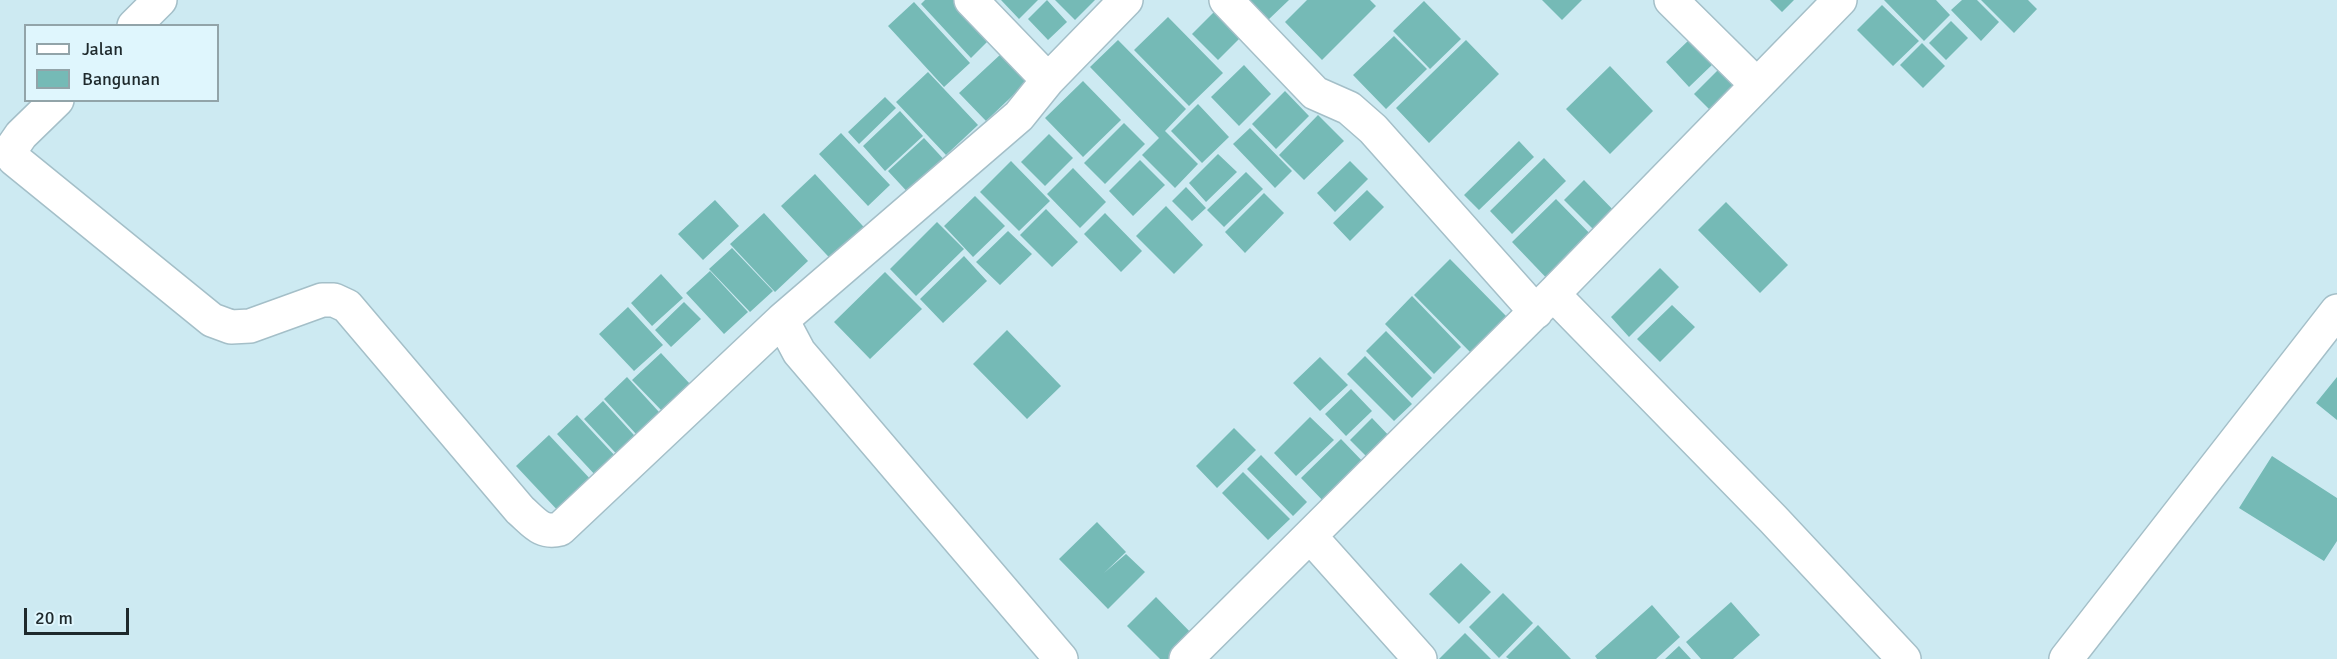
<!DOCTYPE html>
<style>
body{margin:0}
#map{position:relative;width:2337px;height:659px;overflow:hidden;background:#cdeaf2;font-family:Signika,sans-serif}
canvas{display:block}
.legend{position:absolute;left:24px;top:24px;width:195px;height:78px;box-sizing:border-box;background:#dff6fd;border:2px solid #92a4a9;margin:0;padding:8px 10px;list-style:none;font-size:18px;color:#1e292c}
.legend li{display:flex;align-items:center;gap:12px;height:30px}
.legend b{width:30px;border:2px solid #92a4a9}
.scale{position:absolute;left:24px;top:608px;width:105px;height:27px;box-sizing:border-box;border:3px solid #1e292c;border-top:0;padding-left:8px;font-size:18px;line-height:21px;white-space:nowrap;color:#1e292c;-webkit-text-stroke:4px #dff6fd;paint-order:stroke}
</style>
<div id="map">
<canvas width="2337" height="659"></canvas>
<ul class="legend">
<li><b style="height:8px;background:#fff"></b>Jalan</li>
<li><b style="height:16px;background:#75bab6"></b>Bangunan</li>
</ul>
<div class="scale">20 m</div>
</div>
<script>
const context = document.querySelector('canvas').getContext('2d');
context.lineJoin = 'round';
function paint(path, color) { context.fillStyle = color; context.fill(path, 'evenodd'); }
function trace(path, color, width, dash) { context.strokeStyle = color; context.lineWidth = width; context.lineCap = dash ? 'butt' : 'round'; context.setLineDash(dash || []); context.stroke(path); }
paint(new Path2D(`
 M925,0H959L993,36L971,58L921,4Z
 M1001,0H1038L1019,19Z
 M1047,0L1067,22L1048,40L1028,19Z
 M1055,0H1095L1075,20Z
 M1247,0H1289L1267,21Z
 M1307,0H1370L1376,6L1322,60L1285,22Z
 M1542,0H1582L1562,20Z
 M1770,0H1794L1782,12Z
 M1884,0H1936L1950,15L1924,41Z
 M1962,0H1977L1999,22L1981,41L1951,10Z
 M1981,0H2028L2037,9L2014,33Z
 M1424,1L1461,39L1430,69L1393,31Z
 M914,2L970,63L944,87L888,26Z
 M1222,4L1248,30L1218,60L1192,34Z
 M1882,5L1919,41L1893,66L1857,30Z
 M1168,17L1223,73L1189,106L1134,50Z
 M1951,21L1968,38L1946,60L1929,43Z
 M1394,36L1427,69L1386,109L1353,75Z
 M1690,39L1714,63L1689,87L1666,62Z
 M1118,40L1186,109L1165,131L1198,164L1175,188L1142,155L1159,138L1090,67Z
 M1466,40L1499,74L1429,143L1396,108Z
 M1922,43L1945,66L1923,88L1900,65Z
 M1002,53L1028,81L986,121L959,93Z
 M1244,65L1271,94L1239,126L1211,97Z
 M1610,66L1653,111L1610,154L1566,109Z
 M1720,68L1738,87L1712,112L1694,94Z
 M928,72L978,125L946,155L896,102Z
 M1083,81L1121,120L1083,157L1045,118Z
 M1285,91L1309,116L1276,149L1252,124Z
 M885,97L896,108L859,144L848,132Z
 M1198,104L1229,137L1202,163L1171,131Z
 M900,111L923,136L885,171L863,146Z
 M1318,115L1344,141L1304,180L1279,155Z
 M1124,123L1145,144L1105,184L1084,163Z
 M1250,128L1292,171L1275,188L1233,144Z
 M841,133L890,185L868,206L819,154Z
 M1049,134L1073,158L1045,186L1021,162Z
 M924,138L949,165L913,198L888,171Z
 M1519,141L1534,157L1479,210L1464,195Z
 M1218,154L1237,172L1206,202L1189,183Z
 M1544,158L1566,181L1512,234L1490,211Z
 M1140,160L1165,185L1133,216L1109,191Z
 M1011,161L1050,201L1019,231L980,192Z
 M1350,161L1368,179L1335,212L1317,193Z
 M1073,168L1106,202L1080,228L1047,194Z
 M1246,172L1263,189L1224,227L1207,210Z
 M815,174L873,237L840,269L781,206Z
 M1584,180L1623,220L1604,240L1564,200Z
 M1186,187L1206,208L1192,221L1172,201Z
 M1367,190L1384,207L1350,241L1333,223Z
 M1264,193L1284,213L1245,253L1225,232Z
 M975,196L1005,226L973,257L944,226Z
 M1556,199L1600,244L1555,287L1512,242Z
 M715,200L739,226L703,260L678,234Z
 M1726,202L1788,265L1760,293L1698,230Z
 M1166,206L1203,245L1174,274L1136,236Z
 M1046,209L1078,242L1052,267L1020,235Z
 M764,213L808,261L775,292L730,244Z
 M1105,213L1142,251L1121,272L1084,234Z
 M937,222L964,249L916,296L890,269Z
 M1008,231L1032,254L1000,285L976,262Z
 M732,248L773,291L750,312L709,269Z
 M964,256L987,281L943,323L920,299Z
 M1450,259L1507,317L1471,353L1414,295Z
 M1660,268L1679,287L1629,337L1611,317Z
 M710,271L748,312L724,334L686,293Z
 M885,272L922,309L870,359L834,322Z
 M661,274L683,298L652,326L631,303Z
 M1412,296L1461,347L1434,374L1385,324Z
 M684,302L701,319L671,347L655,330Z
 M1672,305L1695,327L1660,362L1637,339Z
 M628,307L663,345L634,371L599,334Z
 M1007,330L1061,386L1027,419L973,364Z
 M1386,331L1432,378L1412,398L1366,351Z
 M661,353L690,384L662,411L632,380Z
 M1365,356L1412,404L1394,421L1347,374Z
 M1320,357L1348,385L1320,411L1293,383Z
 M627,377L659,412L636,434L604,399Z
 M2337,377V420L2316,403Z
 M1351,389L1372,411L1346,436L1325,414Z
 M603,401L643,445L624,462L584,419Z
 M577,415L617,458L597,477L557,434Z
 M1310,417L1334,440L1296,476L1274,453Z
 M1372,418L1392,439L1370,460L1350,440Z
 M1234,428L1256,450L1217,488L1196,466Z
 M549,435L594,483L561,514L516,466Z
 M1341,439L1367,466L1328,506L1301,478Z
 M1261,455L1307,502L1293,516L1247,469Z
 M2272,456L2337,498V541L2324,561L2239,508Z
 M1243,472L1290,519L1268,540L1222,493Z
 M1097,522L1126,552L1104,573L1126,554L1145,572L1108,609L1059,559Z
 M1461,563L1491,592L1459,624L1429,594Z
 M1503,593L1533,623L1499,658L1469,627Z
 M1156,597L1197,639L1176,659H1160L1127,626Z
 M1731,602L1760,635L1733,659H1701L1686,642Z
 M1652,605L1680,637L1656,659H1597L1595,656Z
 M1538,625L1571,659H1509L1506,657Z
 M1465,633L1491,659H1439Z
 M1679,646L1691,659H1665Z`), '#75bab6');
const street = new Path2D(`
 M971,0L1048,80
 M1226,0L1315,93L1349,108L1373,129L1536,312
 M1671,0L1757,85
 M134,26L160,0
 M57,100L21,135L12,148L14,159L212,320L231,327L250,326L322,300H334L347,306L520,510C534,522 541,534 560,529L782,320
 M1553,294L1773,519L1904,659
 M1310,536L1420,659
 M1061,659L799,352L782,320L1019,116L1048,80L1126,0
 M1186,659L1553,294L1840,0
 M2066,659L2337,311`);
trace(street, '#a4bfc8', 36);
trace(street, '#fff', 33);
</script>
